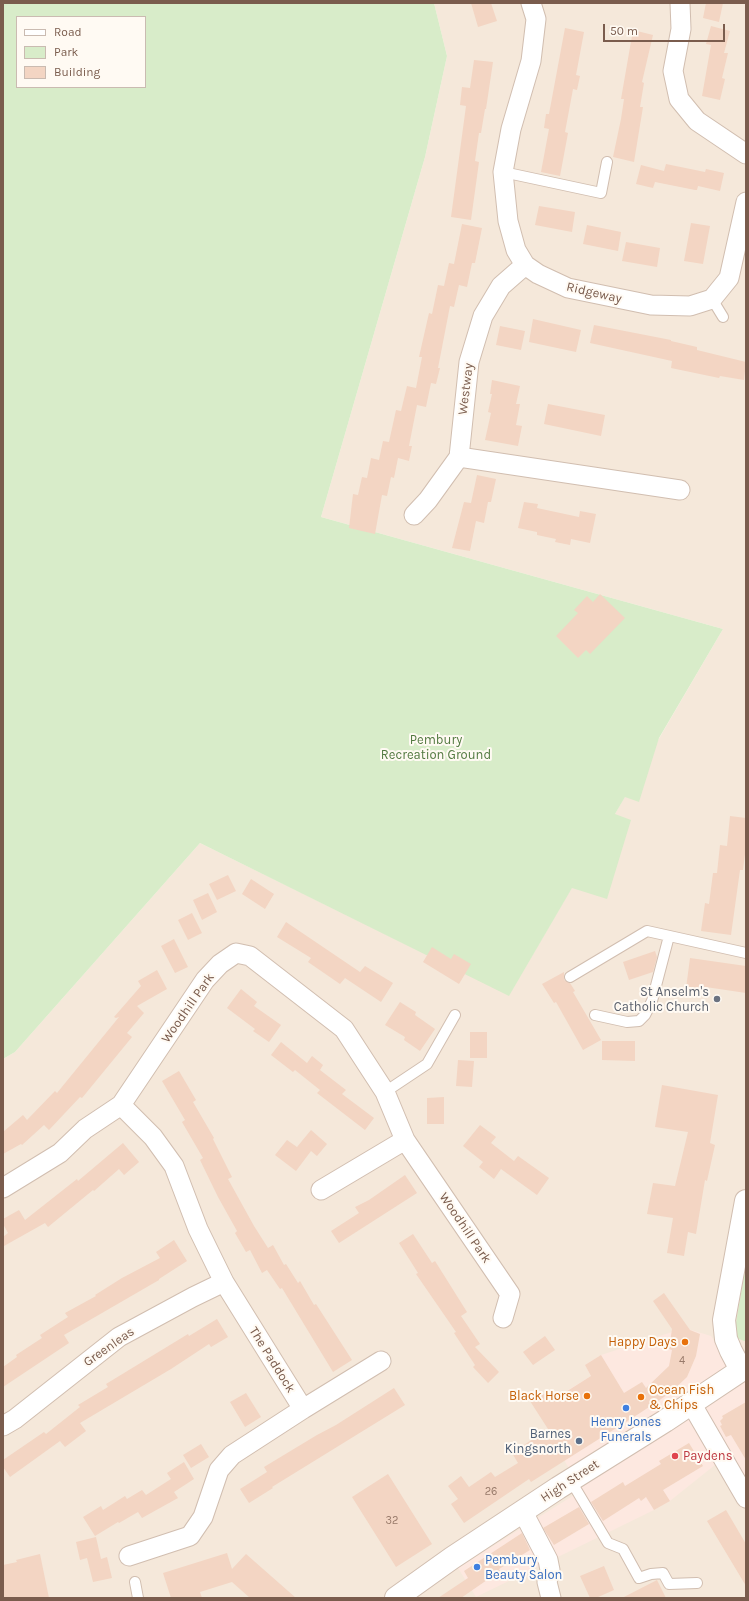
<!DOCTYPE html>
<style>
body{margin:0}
#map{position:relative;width:749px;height:1601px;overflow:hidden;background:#fdf6ec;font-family:Karla,sans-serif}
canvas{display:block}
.frame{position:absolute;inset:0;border:4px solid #7a5c4d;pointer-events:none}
.legend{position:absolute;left:16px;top:16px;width:130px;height:72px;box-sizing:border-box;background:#fffaf3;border:1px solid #cabbb1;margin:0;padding:5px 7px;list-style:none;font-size:12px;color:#7a5c4d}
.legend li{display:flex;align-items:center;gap:8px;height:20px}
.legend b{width:20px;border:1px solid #cabbb1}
.scale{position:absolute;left:603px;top:24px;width:122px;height:18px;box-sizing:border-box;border:2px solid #7a5c4d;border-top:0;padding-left:5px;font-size:12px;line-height:14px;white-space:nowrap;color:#7a5c4d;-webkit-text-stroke:3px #fffaf3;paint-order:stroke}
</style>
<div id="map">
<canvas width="749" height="1601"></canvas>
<div class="frame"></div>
<ul class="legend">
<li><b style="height:5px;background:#fff"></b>Road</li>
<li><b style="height:11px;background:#d8ecc9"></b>Park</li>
<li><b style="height:11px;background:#f3d5c3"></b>Building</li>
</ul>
<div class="scale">50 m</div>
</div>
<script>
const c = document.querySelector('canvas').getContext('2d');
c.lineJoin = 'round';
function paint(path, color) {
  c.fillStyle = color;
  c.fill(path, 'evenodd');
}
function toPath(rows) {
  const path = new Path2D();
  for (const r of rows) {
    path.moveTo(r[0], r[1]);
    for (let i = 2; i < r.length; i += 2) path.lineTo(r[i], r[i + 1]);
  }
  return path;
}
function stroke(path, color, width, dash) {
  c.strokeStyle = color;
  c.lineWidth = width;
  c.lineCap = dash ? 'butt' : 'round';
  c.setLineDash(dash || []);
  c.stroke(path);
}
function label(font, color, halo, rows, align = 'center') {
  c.font = font + ' Karla,sans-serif';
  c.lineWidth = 4;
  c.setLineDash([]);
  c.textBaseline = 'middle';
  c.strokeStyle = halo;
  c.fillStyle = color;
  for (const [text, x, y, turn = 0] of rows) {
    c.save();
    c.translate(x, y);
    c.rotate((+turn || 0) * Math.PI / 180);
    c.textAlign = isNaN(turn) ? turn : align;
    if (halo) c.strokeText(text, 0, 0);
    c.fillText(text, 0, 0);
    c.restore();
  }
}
paint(toPath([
 [434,3,746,3,746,1598,3,1598,3,1059,15,1052,200,843,509,995,723,629,321,517,425,157,447,56]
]), '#f5e8da');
paint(toPath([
 [681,1327,711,1336,739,1380,746,1380,746,1480,730,1453,670,1501,654,1510,476,1597,458,1568,582,1490,555,1445,589,1423,568,1390,591,1376,585,1365,601,1355,672,1332]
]), '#fde8e0');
paint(toPath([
 [3,3,434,3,447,56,425,157,321,517,723,629,659,738,639,802,625,797,615,814,631,820,607,899,572,888,509,996,200,843,15,1052,3,1059],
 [17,17,145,17,145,87,17,87],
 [746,1265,746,1341,744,1341,737,1338,734,1334]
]), '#d8ecc9');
paint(toPath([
 [471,3,491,3,497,21,478,27],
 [706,3,723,3,719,22,703,18],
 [711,26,730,31,724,53,728,53,722,78,725,79,720,100,702,96,711,45,706,44],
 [565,28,584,32,576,75,580,76,577,90,573,89,565,132,568,133,560,176,541,172,549,129,544,128,546,114,549,114],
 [633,30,653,35,642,82,644,83,640,107,643,107,634,162,613,157,621,119,624,99,621,99],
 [474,60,493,62,486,109,485,109,481,133,479,133,475,161,479,162,471,220,451,217,466,106,460,105,462,87,470,88],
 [666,164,705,172,706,169,724,173,720,191,698,186,697,190,695,190,655,182,653,188,636,184,641,165,664,171],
 [539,206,575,212,572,232,535,225],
 [691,223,710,226,703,264,684,261],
 [462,224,482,228,475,263,472,263,467,287,459,285,454,307,450,306,438,368,440,368,436,384,431,383,426,407,417,405,409,446,412,446,409,461,398,458,394,478,391,477,387,496,382,495,375,534,349,528,353,494,358,495,362,477,367,478,371,458,379,460,383,441,389,442,396,410,401,411,407,386,416,388,422,357,419,357,429,313,432,314,438,285,444,286,449,263,454,264],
 [587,225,621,232,618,251,583,244],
 [626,242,660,248,657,267,622,261],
 [533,319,581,330,576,352,529,342],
 [594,325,671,340,671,341,697,347,697,350,746,362,744,380,720,376,719,378,671,368,672,361,590,343],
 [500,326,525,331,521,350,496,345],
 [492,380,520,386,516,404,520,404,516,425,522,426,518,446,485,440,491,413,488,412,492,394,490,394],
 [548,404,605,415,601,436,544,424],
 [477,475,496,479,491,502,488,502,484,523,476,521,470,551,452,548,464,502,471,503],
 [524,502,538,504,537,508,579,517,580,511,596,514,590,543,571,539,570,545,555,542,556,539,537,535,537,532,518,528],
 [600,594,625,618,590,654,586,650,578,658,556,636,578,613,574,610,587,596,593,602],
 [730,816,746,818,746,846,743,870,740,870,731,935,701,931,705,903,709,904,713,873,717,873,720,845,727,846],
 [228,875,236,891,217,900,209,884],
 [251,879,274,894,265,909,242,894],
 [208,893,217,912,202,920,193,900],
 [192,913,202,933,188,940,178,920],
 [286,922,360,972,365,966,393,983,381,1002,345,978,340,984,308,962,311,958,277,937],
 [174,939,188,967,175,973,161,946],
 [432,947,451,959,454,954,471,964,459,984,423,962],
 [655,951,657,957,653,972,629,980,623,962],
 [690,958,746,966,746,993,699,986,698,998,685,996],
 [157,970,167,989,137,1006,144,1013,127,1033,132,1037,82,1098,80,1097,49,1130,44,1125,22,1145,21,1144,3,1154,3,1132,23,1115,27,1120,55,1091,57,1093,119,1017,116,1018,114,1017,141,986,138,981],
 [564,972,564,980,570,983,575,991,573,992,601,1040,583,1050,556,1002,554,1003,542,984],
 [241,989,257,1002,254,1006,281,1025,269,1042,253,1031,255,1029,227,1008],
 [400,1002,416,1012,415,1015,435,1029,420,1051,404,1040,405,1037,385,1025],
 [470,1032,487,1032,487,1058,470,1058],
 [602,1041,635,1041,635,1061,602,1060],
 [281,1042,307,1063,312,1056,323,1065,320,1070,346,1090,342,1094,374,1118,365,1130,317,1093,320,1090,295,1070,293,1072,271,1055],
 [458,1060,474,1061,472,1087,456,1086],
 [179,1071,196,1100,193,1102,214,1138,213,1139,232,1177,228,1179,254,1226,268,1248,273,1245,284,1265,286,1264,298,1283,300,1281,314,1305,316,1304,352,1360,333,1372,282,1288,280,1289,267,1270,262,1273,250,1250,246,1252,235,1233,237,1231,218,1197,200,1160,203,1158,182,1122,185,1120,162,1081],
 [662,1085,718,1095,710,1143,715,1145,707,1181,705,1180,696,1234,688,1232,684,1256,667,1253,673,1218,647,1214,653,1183,675,1186,688,1132,655,1127],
 [444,1097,444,1124,427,1124,427,1098],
 [480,1125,496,1137,491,1143,514,1161,518,1156,549,1178,537,1195,501,1169,494,1179,479,1167,483,1162,463,1146],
 [311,1130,327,1144,317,1156,311,1151,296,1171,275,1155,287,1140,297,1147],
 [123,1143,139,1162,124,1175,119,1169,94,1191,93,1190,48,1227,45,1223,4,1246,3,1237,8,1233,3,1224,3,1219,19,1210,25,1220,77,1179,78,1181],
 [405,1175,417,1193,339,1243,331,1231,359,1213,355,1207,369,1200],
 [413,1234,432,1263,435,1261,467,1312,461,1316,480,1344,475,1347,499,1372,488,1383,473,1367,475,1365,454,1333,456,1332,416,1274,418,1273,399,1243],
 [174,1240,187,1261,159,1279,159,1280,64,1335,69,1343,3,1387,3,1367,17,1357,16,1355,42,1338,40,1335,68,1317,65,1313,96,1296,95,1295,122,1278,160,1258,156,1252],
 [664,1293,690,1330,700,1334,696,1356,687,1377,670,1393,640,1413,531,1482,529,1479,464,1523,451,1504,458,1499,448,1486,461,1476,469,1487,491,1472,495,1477,518,1463,512,1453,548,1429,530,1401,548,1392,553,1400,591,1376,585,1365,601,1355,624,1393,642,1382,646,1388,669,1366,672,1350,669,1349,672,1329,653,1301],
 [217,1319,228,1337,211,1347,209,1344,171,1369,80,1423,86,1431,65,1447,60,1441,10,1477,3,1467,3,1460,44,1432,46,1434,80,1407,78,1405,108,1387,106,1384,188,1334,189,1336],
 [545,1336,555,1350,533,1365,523,1352],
 [394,1388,405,1405,272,1487,273,1488,249,1503,240,1489,267,1472,264,1467,317,1435,336,1425],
 [246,1393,261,1417,245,1427,230,1402],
 [746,1402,746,1460,731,1435,726,1437,720,1426,722,1425,720,1421,723,1418,722,1416],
 [689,1443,703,1466,663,1490,670,1501,654,1510,646,1497,641,1501,639,1498,603,1521,591,1502,623,1482,625,1486,661,1464,659,1461],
 [201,1444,209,1457,191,1468,183,1455],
 [184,1462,194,1479,174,1492,178,1498,142,1518,138,1512,119,1523,118,1522,95,1536,83,1517,101,1506,103,1510,125,1496,127,1499,142,1490,146,1495,171,1479,167,1473],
 [388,1474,432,1544,396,1567,352,1497],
 [579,1507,589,1524,554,1545,543,1528],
 [726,1510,746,1544,746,1586,707,1521],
 [522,1533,530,1550,499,1569,500,1571,461,1598,438,1598,468,1578,464,1571],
 [96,1537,101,1559,107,1557,112,1578,93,1582,87,1558,80,1560,76,1542],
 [227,1553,232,1569,246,1554,296,1598,250,1598,232,1582,200,1592,202,1598,171,1598,163,1573],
 [40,1554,49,1598,3,1598,3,1565,17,1562,16,1560],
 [604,1566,614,1590,596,1598,590,1598,580,1576],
 [657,1580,666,1598,622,1598]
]), '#f3d5c3');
const service = toPath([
 [503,172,601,193,607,162],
 [712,299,723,317],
 [570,977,647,931,746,953],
 [595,1015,627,1022,639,1021,645,1015,652,1001,669,936],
 [385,1092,427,1064,455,1015],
 [571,1481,608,1543,623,1549,639,1578,651,1574,663,1573,669,1584,697,1583],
 [135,1582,138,1598]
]);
const minor = toPath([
 [531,3,536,19,531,61,511,129,503,172,508,221,516,250,525,265,538,274,568,288,651,305,690,306,712,299,729,278,746,202],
 [680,3,681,29,673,71,679,99,697,121,746,154],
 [459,457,680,490],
 [414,515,428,500,459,457,469,362,483,316,501,286,525,265],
 [121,1105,153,1137,174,1166,198,1229,224,1282,303,1409,232,1455,219,1470,203,1517,190,1536,129,1556],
 [3,1188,60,1153,85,1129,121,1105,205,980,220,964,236,953,250,956,344,1029,385,1092,405,1140,510,1294,503,1318],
 [321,1190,405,1140],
 [691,1403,746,1498],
 [303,1409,381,1361],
 [3,1426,15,1419,119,1337,193,1297,224,1282],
 [523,1512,548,1560,550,1570,547,1582,551,1598]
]);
const tertiary = toPath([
 [741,1370,731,1351,726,1339,724,1320,746,1201],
 [396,1598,452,1558,558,1488,665,1421,746,1367]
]);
stroke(service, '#d1beb0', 12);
stroke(minor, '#d1beb0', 21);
stroke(tertiary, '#d1beb0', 24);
stroke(service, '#fff', 10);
stroke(minor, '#fff', 19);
stroke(tertiary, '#fff', 22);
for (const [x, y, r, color] of [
 [717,999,4,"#6b7280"],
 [685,1342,4,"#e8710a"],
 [587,1396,4,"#e8710a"],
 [641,1397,4,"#e8710a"],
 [626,1408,4,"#3f7fe0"],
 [579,1441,4,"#5c6f8a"],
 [675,1456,4,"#e0444e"],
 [477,1567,4,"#3f7fe0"]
]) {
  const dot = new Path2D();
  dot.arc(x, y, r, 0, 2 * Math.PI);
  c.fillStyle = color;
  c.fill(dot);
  stroke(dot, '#fffaf3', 1.5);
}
label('11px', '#987a6a', null, [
 ["4",682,1361],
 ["26",491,1492],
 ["32",392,1521]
]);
label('13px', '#7a5c4d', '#fffaf3', [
 ["Ridgeway",594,293,13],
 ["Westway",466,389,-83],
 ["Woodhill Park",188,1008,-55],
 ["Woodhill Park",465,1228,56],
 ["Greenleas",109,1347,-35],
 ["The Paddock",272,1360,58],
 ["High Street",570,1481,-33]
]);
label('13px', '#537a41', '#fffaf3', [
 ["Pembury",436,740],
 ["Recreation Ground",436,755]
]);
label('13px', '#5b616d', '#fffaf3', [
 ["St Anselm's",709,992],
 ["Catholic Church",709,1007]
], 'right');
label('13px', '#c56008', '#fffaf3', [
 ["Happy Days",677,1342],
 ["Ocean Fish",649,1390,"left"],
 ["& Chips",649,1405,"left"],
 ["Black Horse",579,1396]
], 'right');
label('13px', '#366cbe', '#fffaf3', [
 ["Henry Jones",626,1422],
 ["Funerals",626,1437],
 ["Pembury",485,1560,"left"],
 ["Beauty Salon",485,1575,"left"]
]);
label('13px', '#4e5e75', '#fffaf3', [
 ["Barnes",571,1434],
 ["Kingsnorth",571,1449]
], 'right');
label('13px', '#be3a42', '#fffaf3', [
 ["Paydens",683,1456]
], 'left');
</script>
